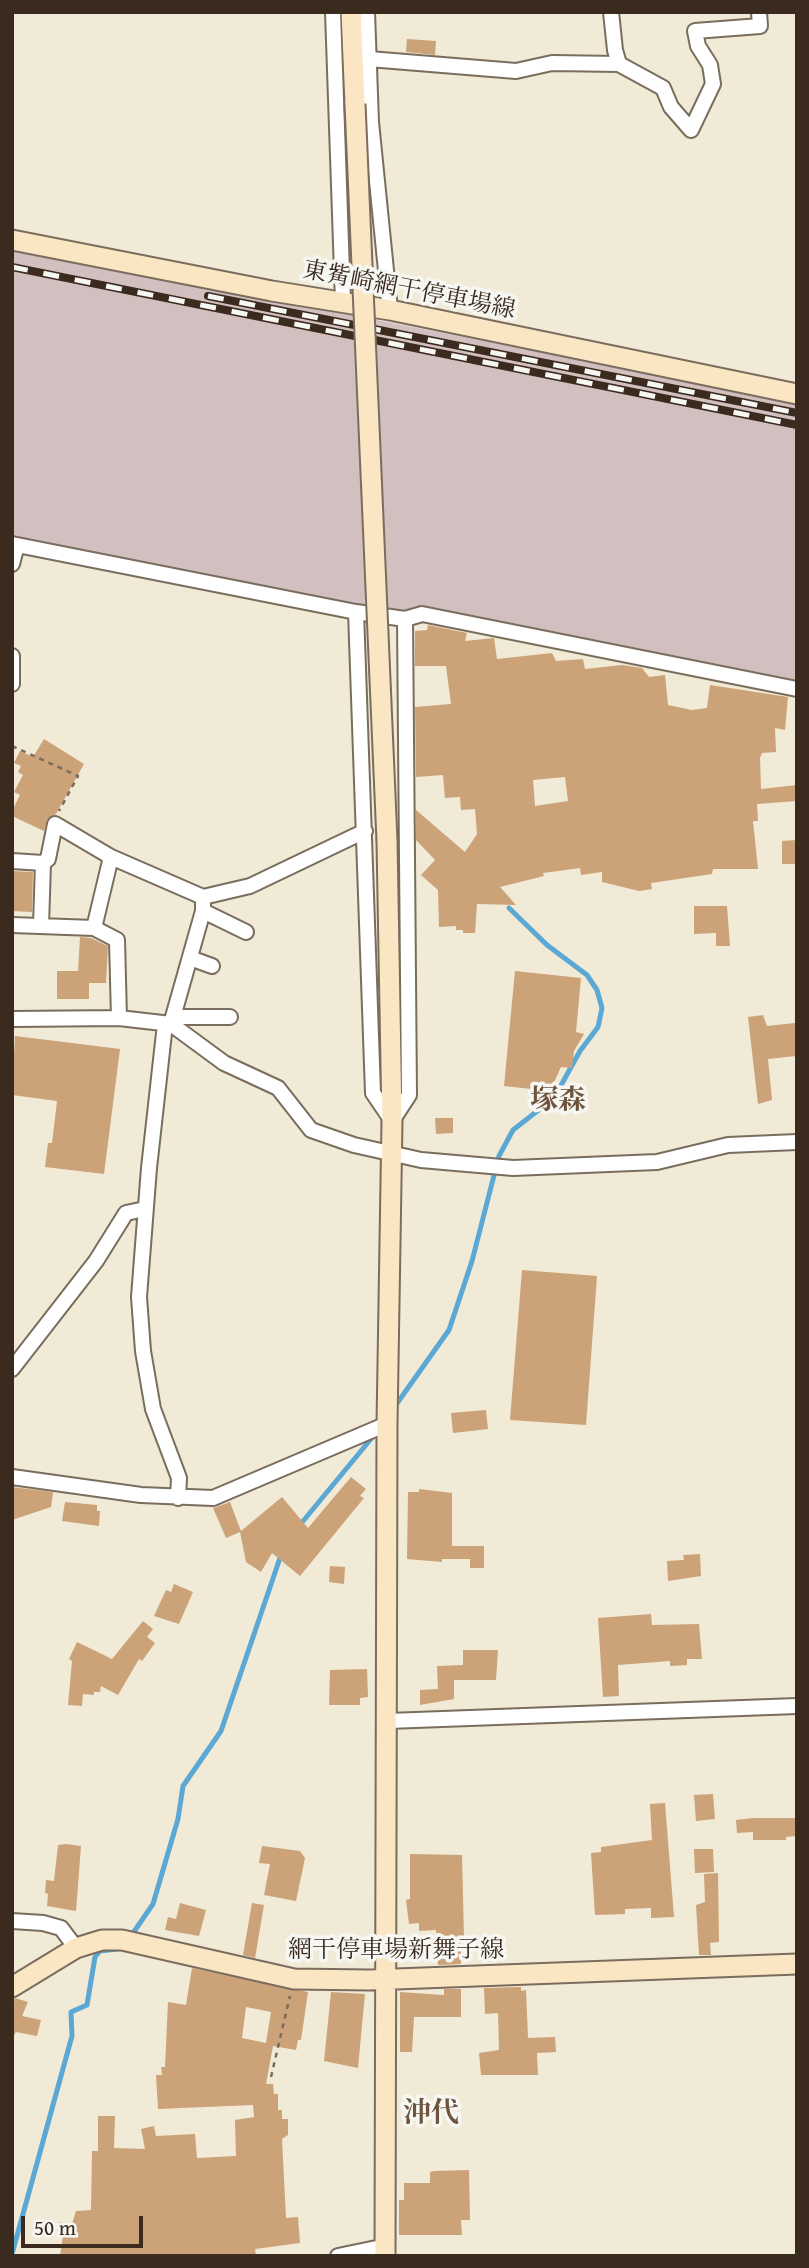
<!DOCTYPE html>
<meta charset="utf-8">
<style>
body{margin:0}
#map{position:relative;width:809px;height:2268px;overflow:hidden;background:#f0ead6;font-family:"Gentium Book Plus",serif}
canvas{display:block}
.frame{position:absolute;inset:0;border:14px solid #3b2a1e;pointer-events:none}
.scale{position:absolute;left:21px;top:2216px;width:122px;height:32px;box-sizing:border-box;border:4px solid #3b2a1e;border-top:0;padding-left:9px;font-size:21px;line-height:24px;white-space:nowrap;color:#3b2a1e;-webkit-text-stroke:5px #f6f6f2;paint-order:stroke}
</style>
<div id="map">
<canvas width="809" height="2268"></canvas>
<div class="frame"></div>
<div class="scale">50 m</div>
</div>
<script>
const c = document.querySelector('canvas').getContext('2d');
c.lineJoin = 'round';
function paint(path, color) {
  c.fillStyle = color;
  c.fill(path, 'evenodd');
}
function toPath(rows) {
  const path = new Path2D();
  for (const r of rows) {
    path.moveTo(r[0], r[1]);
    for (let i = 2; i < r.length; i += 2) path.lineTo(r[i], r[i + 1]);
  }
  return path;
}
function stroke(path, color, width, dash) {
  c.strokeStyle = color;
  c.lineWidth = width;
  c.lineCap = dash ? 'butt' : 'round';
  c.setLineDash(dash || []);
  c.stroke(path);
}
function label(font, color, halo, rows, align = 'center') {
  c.font = font + ' "Gentium Book Plus","Noto Serif JP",serif';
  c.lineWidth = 7;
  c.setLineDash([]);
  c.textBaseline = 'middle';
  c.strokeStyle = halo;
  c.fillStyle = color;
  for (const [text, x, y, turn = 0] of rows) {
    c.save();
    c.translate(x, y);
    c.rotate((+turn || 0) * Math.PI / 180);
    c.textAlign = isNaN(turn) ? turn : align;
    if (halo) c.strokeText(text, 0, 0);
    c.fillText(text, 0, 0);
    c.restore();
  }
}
paint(toPath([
 [12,248,797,403,797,683,335,603,12,536]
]), '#d2bfbf');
stroke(toPath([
 [393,1409,449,1330,472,1261,499,1156,513,1130,554,1098,580,1051,598,1027,602,1008,597,990,587,975,547,945,509,908],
 [299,1526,375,1434],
 [131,1936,153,1904,178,1819,183,1786,221,1731,281,1555],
 [12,2254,72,2036,71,2012,87,2005,95,1957,100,1951,117,1949]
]), '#5ba8d4', 5);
paint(toPath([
 [407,39,436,41,435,55,406,52],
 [428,625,467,633,465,641,494,638,497,659,552,653,556,661,583,659,585,669,622,665,642,668,649,677,665,675,668,705,692,710,707,708,710,685,788,697,785,730,775,728,776,752,762,753,760,758,761,789,797,785,797,801,757,804,758,821,753,821,758,869,713,869,712,874,651,883,652,889,639,891,602,882,602,872,581,875,580,868,543,873,544,876,500,887,516,905,477,904,475,933,463,933,463,930,456,930,456,926,439,927,438,890,421,875,435,860,416,840,416,810,465,852,477,834,475,809,461,810,460,797,445,798,443,775,416,777,415,707,451,704,446,666,415,666,415,631,427,630],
 [565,777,568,801,535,806,533,780],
 [44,739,84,764,56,814,47,819,44,831,12,816,12,811,20,795,14,792,23,775,18,772,21,766,14,763,20,751,33,757],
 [797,840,797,864,782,864,782,841],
 [12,871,33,872,32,912,12,911],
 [694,906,727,906,730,946,716,946,716,933,694,934],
 [80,937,91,938,108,946,106,983,89,983,89,999,57,999,57,971,78,971],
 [515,971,581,978,576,1032,584,1034,574,1051,572,1068,561,1067,550,1091,504,1086],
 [763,1015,767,1026,795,1023,797,1050,796,1056,768,1059,772,1100,758,1104,748,1017],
 [15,1036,120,1049,104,1174,45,1167,48,1143,52,1143,57,1101,12,1095],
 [435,1118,453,1118,453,1133,436,1134],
 [522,1270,597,1276,586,1425,510,1420],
 [486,1410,488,1429,453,1433,451,1413],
 [351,1477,366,1489,360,1496,364,1498,300,1576,272,1553,261,1572,246,1562,240,1532,226,1538,213,1508,230,1502,241,1531,282,1497,308,1528],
 [12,1487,53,1492,51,1507,12,1520],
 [419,1489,452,1493,452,1546,484,1546,484,1568,470,1568,470,1559,442,1559,442,1562,407,1559,408,1492,419,1492],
 [65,1502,97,1505,97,1511,100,1511,99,1526,62,1521],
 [700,1554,701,1576,668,1581,667,1561,684,1560,683,1555],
 [330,1566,345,1567,344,1584,329,1582],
 [174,1584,193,1592,179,1624,154,1616,166,1590,171,1592],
 [651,1614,652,1625,699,1624,702,1659,687,1659,687,1665,670,1666,670,1661,618,1665,619,1696,603,1697,598,1618],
 [143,1621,153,1629,147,1637,155,1643,142,1661,139,1659,118,1695,101,1686,100,1692,94,1692,94,1695,83,1694,82,1706,68,1705,72,1661,69,1659,77,1642,112,1659],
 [463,1650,498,1650,496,1680,454,1680,454,1699,420,1705,420,1690,438,1689,437,1666,463,1665],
 [367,1669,368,1697,360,1698,360,1705,329,1705,330,1670],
 [713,1794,715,1819,696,1821,694,1795],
 [665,1803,674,1917,651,1918,651,1908,625,1909,625,1914,595,1915,591,1853,601,1852,601,1847,652,1840,650,1804],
 [753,1818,797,1818,797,1836,786,1837,786,1840,753,1840,753,1832,737,1833,736,1820],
 [66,1844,81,1846,76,1911,47,1906,48,1894,45,1893,46,1880,54,1881,58,1845],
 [262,1846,300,1851,305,1858,296,1901,264,1895,270,1864,259,1863],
 [694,1849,713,1849,714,1872,695,1873],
 [410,1854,462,1855,464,1939,461,1939,461,1964,438,1965,436,1930,419,1931,419,1923,409,1924,406,1900,410,1899],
 [718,1873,719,1942,710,1943,711,1955,699,1955,696,1905,705,1902,704,1874],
 [180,1903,206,1910,199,1936,165,1930,168,1917,176,1919],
 [252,1903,264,1905,255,1958,243,1955],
 [192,1968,308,1992,301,2040,298,2040,296,2050,273,2046,266,2084,273,2084,274,2094,278,2094,278,2110,282,2110,282,2119,288,2119,288,2135,282,2139,286,2218,298,2217,300,2243,255,2249,256,2256,60,2256,63,2235,58,2234,60,2222,72,2224,76,2211,91,2210,92,2151,98,2151,98,2116,115,2116,114,2148,145,2149,141,2129,154,2126,156,2136,195,2134,197,2158,236,2156,235,2120,254,2117,253,2105,158,2109,156,2075,162,2075,161,2067,165,2067,168,2002,186,2005],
 [246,2007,271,2012,266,2043,242,2038],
 [521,1987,521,1991,526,1990,528,2038,555,2037,556,2052,537,2053,538,2075,481,2075,479,2053,499,2050,498,2013,485,2014,484,1988],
 [444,1989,461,1989,461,2017,414,2017,412,2052,400,2052,400,1992,444,1995],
 [331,1992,365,1994,358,2068,324,2061],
 [15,1998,28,2002,22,2016,41,2020,37,2036,16,2032,12,2039,12,2006],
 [469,2170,470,2220,461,2220,462,2235,399,2235,399,2200,404,2200,404,2183,430,2183,430,2172,434,2171]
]), '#cca278');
const street = toPath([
 [333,12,343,301],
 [367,12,371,122,390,310],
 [611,12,615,50,619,64],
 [369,59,516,71,552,63,619,64,663,88,671,107,691,130,713,84,710,65,698,46,695,31,760,26,759,12],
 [12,544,356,612,405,619,422,614,797,689],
 [12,564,17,545],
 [356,612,373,1093,392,1121,409,1095,405,619],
 [12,656,12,684],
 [12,861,43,863,41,926],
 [43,863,48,859,55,824,111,857,203,897,250,886,365,831],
 [203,911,246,932],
 [12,925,94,928,117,940,119,1018],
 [94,928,111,857],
 [190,958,212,966],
 [173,1017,230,1017],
 [12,1019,119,1018,171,1024,224,1063,278,1088,311,1130,354,1145,421,1160,513,1168,657,1162,728,1145,797,1142],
 [165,1024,149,1168,139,1297,143,1351,153,1409,179,1478,178,1498],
 [171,1024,203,911,203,897],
 [12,1369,96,1261,126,1213,145,1209],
 [12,1477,141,1495,213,1498,387,1424],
 [388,1721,797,1706],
 [12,1921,43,1923,61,1928,76,1948],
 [338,2256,386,2246]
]);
const secondary = toPath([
 [351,12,355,104],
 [12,240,272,291,390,310,797,394],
 [12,1987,76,1948,102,1940,122,1940,294,1979,369,1980,797,1964],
 [385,2256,387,1424,392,1121,387,841]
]);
stroke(street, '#7a6d5e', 18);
stroke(secondary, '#7a6d5e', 23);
stroke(toPath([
 [12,746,78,776,59,811],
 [271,2077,290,1996]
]), '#7a6d5e', 2.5, [5, 5]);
stroke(street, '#fff', 14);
stroke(secondary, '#fbe6c4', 19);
const rail = toPath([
 [12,267,797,425],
 [208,296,797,413]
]);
stroke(rail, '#3b2a1e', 8);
stroke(rail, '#f6f6f2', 5, [16]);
const secondaryBridge = toPath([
 [355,104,387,841]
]);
stroke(secondaryBridge, '#7a6d5e', 23, []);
stroke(secondaryBridge, '#fbe6c4', 19);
label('24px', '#3b2a1e', '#f6f6f2', [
 ["東觜崎網干停車場線",409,291,11],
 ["網干停車場新舞子線",396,1951]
]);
label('bold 28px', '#6e543e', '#f6f6f2', [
 ["塚森",558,1102],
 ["沖代",431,2115]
]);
</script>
